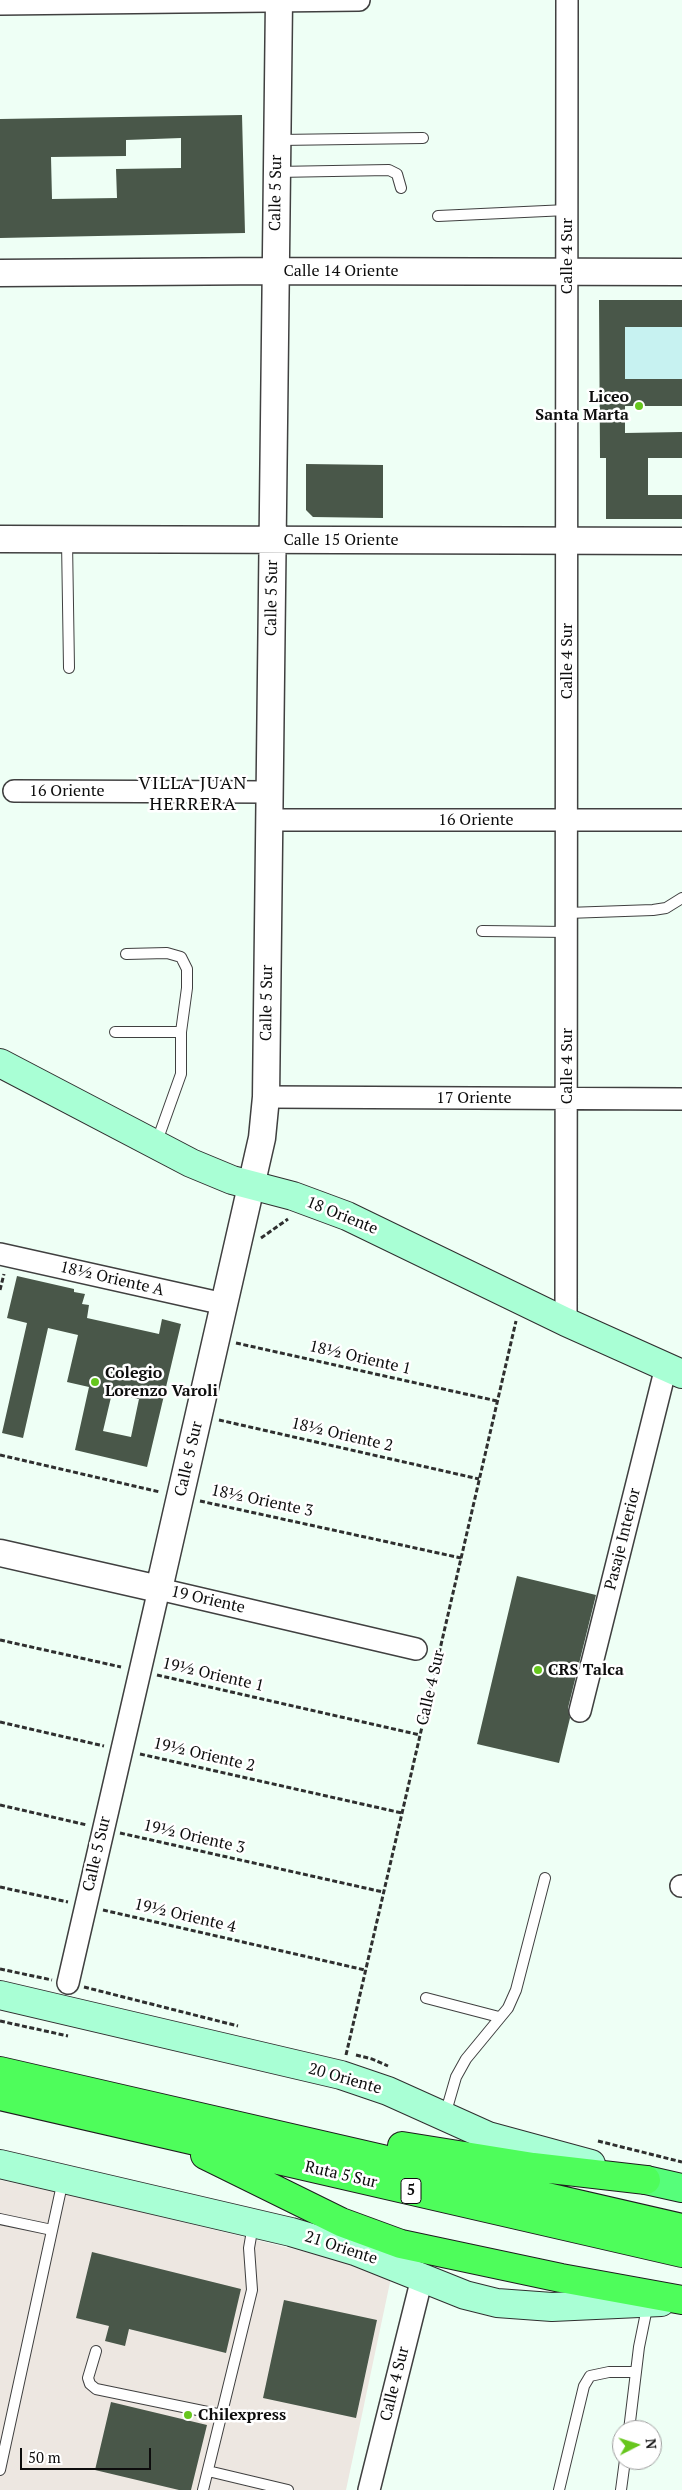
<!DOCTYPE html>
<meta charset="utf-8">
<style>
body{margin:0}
#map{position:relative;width:682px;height:2490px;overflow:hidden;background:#eefff5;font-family:"PT Serif",serif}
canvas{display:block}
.north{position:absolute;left:612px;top:2420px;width:50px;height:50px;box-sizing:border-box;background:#fff;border:1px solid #9e9e9e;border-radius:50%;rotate:85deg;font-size:14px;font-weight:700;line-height:20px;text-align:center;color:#0d0d0d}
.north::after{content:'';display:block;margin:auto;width:18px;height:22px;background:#66c61d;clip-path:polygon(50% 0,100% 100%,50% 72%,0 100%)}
.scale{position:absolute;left:20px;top:2448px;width:131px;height:22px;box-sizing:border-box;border:2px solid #0d0d0d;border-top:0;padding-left:6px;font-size:15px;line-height:18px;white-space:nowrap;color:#0d0d0d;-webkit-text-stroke:4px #fff;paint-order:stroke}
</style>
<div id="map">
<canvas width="682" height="2490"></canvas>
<div class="north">N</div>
<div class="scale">50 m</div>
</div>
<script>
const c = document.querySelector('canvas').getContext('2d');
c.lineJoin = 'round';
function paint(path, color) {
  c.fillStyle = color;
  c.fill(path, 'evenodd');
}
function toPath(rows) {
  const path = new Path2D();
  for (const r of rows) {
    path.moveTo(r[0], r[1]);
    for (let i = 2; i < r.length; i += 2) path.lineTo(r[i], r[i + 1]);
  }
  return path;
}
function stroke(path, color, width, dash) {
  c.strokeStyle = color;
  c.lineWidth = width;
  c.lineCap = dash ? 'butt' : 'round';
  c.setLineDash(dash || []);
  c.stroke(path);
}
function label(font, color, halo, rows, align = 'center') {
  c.font = font + ' "PT Serif",serif';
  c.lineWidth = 5;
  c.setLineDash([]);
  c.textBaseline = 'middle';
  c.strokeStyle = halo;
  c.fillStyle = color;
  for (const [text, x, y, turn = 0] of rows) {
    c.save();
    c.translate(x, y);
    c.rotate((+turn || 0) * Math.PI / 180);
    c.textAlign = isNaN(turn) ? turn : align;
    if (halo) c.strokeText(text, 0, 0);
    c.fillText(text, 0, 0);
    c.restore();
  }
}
paint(toPath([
 [0,2180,96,2201,392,2273,346,2490,0,2490]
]), '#ede7e1');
paint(toPath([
 [625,327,682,327,682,379,625,379]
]), '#c7f2f1');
paint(toPath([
 [242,115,245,233,0,238,0,119],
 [181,138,181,168,116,169,117,198,52,199,51,157,126,156,126,140],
 [599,300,682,300,682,327,625,327,625,379,682,379,682,406,625,406,625,433,682,432,682,458,648,458,648,495,682,495,682,519,606,519,606,458,600,458],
 [306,464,383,465,383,518,313,517,306,510],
 [17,1276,74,1289,74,1292,85,1294,82,1304,89,1305,87,1318,159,1334,162,1319,181,1324,147,1467,75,1450,89,1387,67,1382,78,1335,48,1328,23,1438,2,1433,27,1323,7,1318],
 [112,1393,139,1399,131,1437,103,1431],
 [517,1576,596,1595,568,1708,570,1718,559,1763,477,1744],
 [92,2252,241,2289,226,2353,129,2329,125,2346,105,2341,109,2326,76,2318],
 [284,2300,377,2320,356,2418,263,2398],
 [111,2402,207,2425,191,2490,179,2490,95,2470]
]), '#495749');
const service = toPath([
 [279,140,423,138],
 [276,172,389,170,397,174,401,188],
 [438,216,567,210],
 [67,541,69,668],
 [567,913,653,910,666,908,682,898],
 [482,931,567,932],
 [126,954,167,953,181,957,187,969,187,988,181,1032,181,1074,156,1144],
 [115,1032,181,1032],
 [426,1998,499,2017],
 [445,2115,456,2077,466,2059,508,2008,516,1990,545,1878],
 [0,2219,52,2230],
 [96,2351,88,2378,90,2384,96,2389,222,2415],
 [629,2430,639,2347,648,2303],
 [0,2470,63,2180],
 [208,2471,288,2490],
 [203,2490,252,2290,249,2248,253,2225],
 [559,2490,584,2386,590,2376,609,2372,636,2372],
 [621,2490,625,2460]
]);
const minor = toPath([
 [0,4,359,0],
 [14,791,270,792],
 [270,820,682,820],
 [266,1097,682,1099],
 [0,1254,224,1304],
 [566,1322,567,0],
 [580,1711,666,1367],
 [681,1886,682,1886],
 [68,1983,159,1589,416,1649],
 [369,2490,422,2278]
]);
const tertiary = toPath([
 [0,273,275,271,682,272],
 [0,539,682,541],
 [0,1553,159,1589,262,1138,266,1097,279,0]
]);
const secondary = toPath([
 [0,1063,191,1163,232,1180,293,1196,347,1216,566,1322,682,1374],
 [0,1995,341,2075,388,2091,488,2136,591,2164],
 [0,2164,291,2232,355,2251,465,2295,497,2303,552,2307,661,2302]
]);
const trunk = toPath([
 [646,2180,682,2188]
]);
const motorway = toPath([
 [0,2071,682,2228],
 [0,2096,682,2253],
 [402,2146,533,2167,646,2180],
 [205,2155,341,2222,401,2244,561,2278,682,2300]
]);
stroke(service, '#404040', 12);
stroke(minor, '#404040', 24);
stroke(tertiary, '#404040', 29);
stroke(secondary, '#2f2f2f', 30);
stroke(trunk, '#1e1e1e', 30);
stroke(motorway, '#1e1e1e', 30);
stroke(toPath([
 [261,1238,288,1219],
 [0,1290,4,1274],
 [236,1343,497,1401],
 [219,1420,479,1479],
 [0,1455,160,1492],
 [200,1501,461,1558],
 [0,1640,121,1667],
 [157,1675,420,1735],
 [0,1722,104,1746],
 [140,1754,402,1813],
 [0,1805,87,1825],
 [120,1833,383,1892],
 [0,1887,68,1902],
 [103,1910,365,1970],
 [0,1969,52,1980],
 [84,1987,238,2026],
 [0,2021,68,2036],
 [346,2055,516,1321],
 [356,2055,372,2059,388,2066],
 [598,2141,682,2162]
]), '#2f2f2f', 3, [5, 2.5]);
stroke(service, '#fff', 10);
stroke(minor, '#fff', 21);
stroke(tertiary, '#fff', 26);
stroke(secondary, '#a9ffd5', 28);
stroke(trunk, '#56fe7a', 28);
stroke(motorway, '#4efd5b', 28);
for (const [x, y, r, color] of [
 [639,406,5,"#66c61d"],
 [95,1382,5,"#66c61d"],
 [538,1670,5,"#66c61d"],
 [188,2415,5,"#66c61d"]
]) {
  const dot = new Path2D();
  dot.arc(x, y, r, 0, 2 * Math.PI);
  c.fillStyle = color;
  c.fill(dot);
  stroke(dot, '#fff', 2);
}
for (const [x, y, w] of [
 [411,2191,20]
]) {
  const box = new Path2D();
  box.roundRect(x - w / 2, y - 12.5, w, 25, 4);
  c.fillStyle = '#fff';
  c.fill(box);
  stroke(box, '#0d0d0d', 1);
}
label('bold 15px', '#0d0d0d', null, [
 ["5",411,2191]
]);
label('16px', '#0d0d0d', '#fff', [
 ["Calle 5 Sur",276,193,-89],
 ["Calle 4 Sur",567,256,-90],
 ["Calle 14 Oriente",341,271],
 ["Calle 15 Oriente",341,540],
 ["Calle 5 Sur",272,598,-89],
 ["Calle 4 Sur",567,661,-90],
 ["16 Oriente",67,791],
 ["16 Oriente",476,820],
 ["Calle 5 Sur",267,1003,-89],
 ["Calle 4 Sur",567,1066,-90],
 ["17 Oriente",474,1098],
 ["18 Oriente",342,1216,22],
 ["18½ Oriente A",112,1279,13],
 ["18½ Oriente 1",360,1358,13],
 ["18½ Oriente 2",342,1435,13],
 ["Calle 5 Sur",189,1459,-77],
 ["18½ Oriente 3",262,1501,12],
 ["Pasaje Interior",623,1539,-76],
 ["19 Oriente",208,1600,13],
 ["19½ Oriente 1",213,1675,13],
 ["Calle 4 Sur",431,1688,-77],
 ["19½ Oriente 2",204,1755,13],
 ["19½ Oriente 3",194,1837,13],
 ["Calle 5 Sur",97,1854,-77],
 ["19½ Oriente 4",185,1916,13],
 ["20 Oriente",345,2079,16],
 ["Ruta 5 Sur",341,2175,13],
 ["21 Oriente",341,2248,18],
 ["Calle 4 Sur",395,2384,-76]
]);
label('bold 16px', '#0d0d0d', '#fff', [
 ["Liceo",629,397,"right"],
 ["Santa Marta",629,415,"right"],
 ["Colegio",105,1373],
 ["Lorenzo Varoli",105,1391],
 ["CRS Talca",548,1670],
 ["Chilexpress",198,2415]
], 'left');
c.letterSpacing = '1px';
label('18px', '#0d0d0d', '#fff', [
 ["VILLA JUAN",193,784],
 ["HERRERA",193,805]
]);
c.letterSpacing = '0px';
</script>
